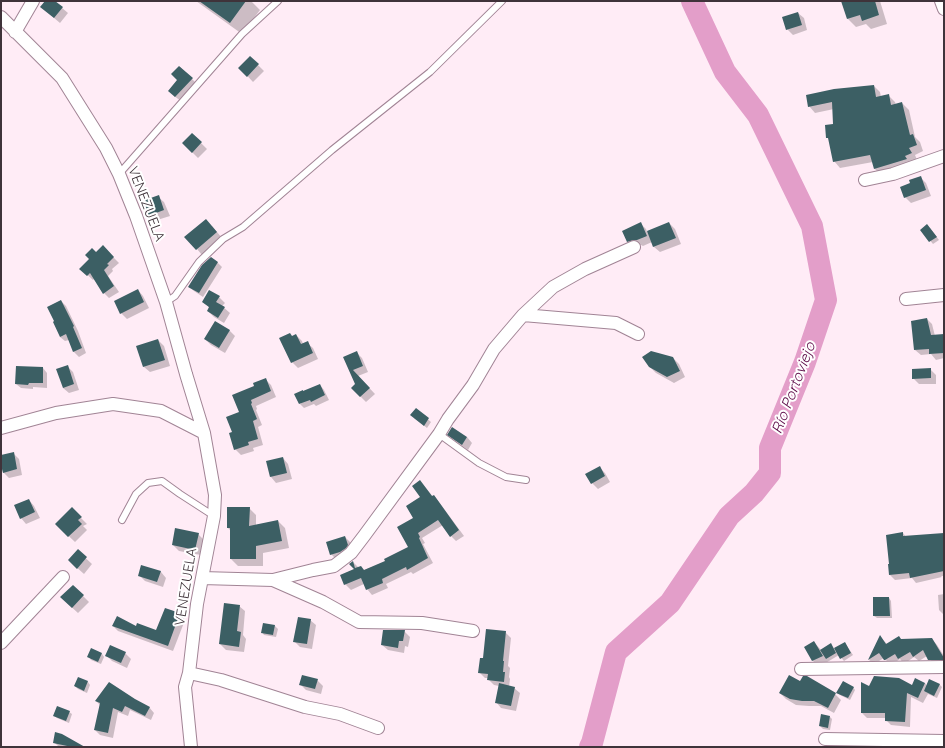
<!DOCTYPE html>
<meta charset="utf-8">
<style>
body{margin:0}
#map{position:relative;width:945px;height:748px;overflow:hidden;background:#ffecf6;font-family:Quicksand,sans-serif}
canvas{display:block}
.frame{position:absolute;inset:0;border:2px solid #3f333a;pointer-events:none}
</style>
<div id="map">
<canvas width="945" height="748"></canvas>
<div class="frame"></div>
</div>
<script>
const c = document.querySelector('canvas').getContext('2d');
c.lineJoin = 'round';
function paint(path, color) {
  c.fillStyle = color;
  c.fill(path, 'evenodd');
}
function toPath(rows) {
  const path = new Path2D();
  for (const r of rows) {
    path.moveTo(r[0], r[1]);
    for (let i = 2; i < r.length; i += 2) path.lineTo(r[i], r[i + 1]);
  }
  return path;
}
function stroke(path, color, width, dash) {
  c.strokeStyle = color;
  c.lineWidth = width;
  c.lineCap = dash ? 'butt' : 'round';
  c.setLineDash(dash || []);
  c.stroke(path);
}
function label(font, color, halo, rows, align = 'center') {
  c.font = font + ' Quicksand,sans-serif';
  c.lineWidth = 4;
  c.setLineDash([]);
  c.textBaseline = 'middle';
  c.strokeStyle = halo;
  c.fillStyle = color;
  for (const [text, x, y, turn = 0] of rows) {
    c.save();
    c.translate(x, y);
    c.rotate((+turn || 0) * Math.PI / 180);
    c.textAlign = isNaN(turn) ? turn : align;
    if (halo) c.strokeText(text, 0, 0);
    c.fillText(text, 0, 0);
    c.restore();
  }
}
paint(toPath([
 [46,1,54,1,68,13,60,23,41,7],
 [196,1,251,1,260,10,242,34],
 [842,1,880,1,887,24,871,29,866,24,856,27,848,19],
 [798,13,804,18,807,30,793,35,787,29],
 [250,57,264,71,253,82,240,68],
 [180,67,197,84,181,101,174,96,179,80],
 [874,86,880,92,881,97,888,95,895,102,896,105,902,103,909,110,915,137,920,142,923,151,915,155,917,160,881,175,875,169,873,162,840,168,834,161,829,139,827,137,834,125,834,109,815,113,809,106],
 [192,134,207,149,198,158,183,143],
 [920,177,926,183,931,196,911,203,905,197],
 [158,197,164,202,170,216,154,221,149,216],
 [640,223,646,229,647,232,669,223,675,229,681,244,660,252,654,247,652,242,643,246,641,245,634,247,628,241],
 [212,226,222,238,202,255,197,249],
 [930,228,939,240,933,244,921,230],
 [103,247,119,263,112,269,113,271,108,276,119,292,109,298,104,293,95,278,93,280,81,269],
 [217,262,222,267,203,297,194,291,189,287],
 [138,290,143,296,149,308,127,319,121,313],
 [219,297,225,303,222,306,230,313,224,323,214,317,208,311,210,308,203,302],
 [61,301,66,306,78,331,86,353,79,357,74,352,69,340,65,341,60,337],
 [927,319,932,324,935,336,944,335,944,358,936,360,931,354,921,355,915,350],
 [229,330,235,336,225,353,211,345,205,339],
 [296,335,302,341,303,344,307,343,313,348,318,359,298,368,292,362,293,337],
 [158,340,164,346,170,366,150,372,144,367],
 [356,352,362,358,368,372,358,376,375,394,366,402,352,388,356,384,345,358],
 [673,358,679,364,685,377,674,383,656,373,650,367],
 [67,366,73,372,79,390,69,393,63,388],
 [43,368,47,373,47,388,33,387,33,389,21,388,16,384],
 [930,369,936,375,936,384,919,384,913,378],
 [265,379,271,385,276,397,256,406,257,409,256,410,262,425,258,427,263,445,253,448,254,451,241,455,235,449,233,432,241,412,255,387],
 [320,385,324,390,329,400,316,406,314,404,304,408,300,404],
 [416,409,431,422,427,428,414,418],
 [449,434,467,437,472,443,468,450,454,440],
 [13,453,19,459,22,475,9,478,3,472,1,461,1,456],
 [283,458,288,464,292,479,276,483,271,477,267,462],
 [599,467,605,473,610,482,598,489,592,483],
 [420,481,433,497,434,496,439,502,464,536,456,541,451,536,443,525,422,538,425,543,423,544,433,563,413,574,411,572,386,584,388,588,372,595,367,589,364,584,351,590,345,584,355,569,353,562,359,568,364,570,386,562,410,547,414,518,422,497],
 [29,500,34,506,40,518,26,524,21,518],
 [249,508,256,515,256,525,278,521,285,528,289,548,263,553,263,566,238,566,231,559,231,531,228,528],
 [72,509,87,524,83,526,87,530,75,542,56,524],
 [903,533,906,537,944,534,944,576,941,576,942,577,916,583,912,578,895,580,890,575],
 [198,534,204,540,201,555,179,551,173,545],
 [345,537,351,543,353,551,337,560,331,554],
 [78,551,92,564,84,574,75,566],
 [142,566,161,572,166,578,163,587,145,581,139,575],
 [73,586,89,602,78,613,67,603],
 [944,594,944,615,939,610,938,595],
 [889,598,891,601,892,618,877,618,874,616],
 [239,606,245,611,243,635,246,639,244,652,226,650,220,644],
 [165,609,180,614,185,620,173,651,118,631,113,626,137,628,157,631],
 [310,620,316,625,312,649,300,647,294,641],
 [264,624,275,626,278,629,276,637,264,635,262,632],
 [404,631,410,637,408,647,405,646,404,653,388,650,382,645],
 [505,632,511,638,508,666,510,668,509,677,510,679,509,687,514,688,520,693,516,711,501,708,496,702,499,686,494,685,488,679,488,678,485,678,479,672,483,659],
 [880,637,887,644,901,640,932,639,937,645,944,656,944,664,934,664,927,656,919,661,914,657,904,664,900,659,891,665,884,658,874,664,869,660],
 [814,642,821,650,833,647,834,649,845,643,853,655,844,661,839,655,819,667,813,661,805,647],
 [92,649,102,654,104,657,101,664,91,660,89,657],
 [125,653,131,659,127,668,112,661,106,655],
 [79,678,88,682,90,685,87,693,78,689,75,686],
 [317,680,323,686,321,694,306,690,300,684],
 [800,682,835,694,841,700,834,713,821,706,809,706,796,705,786,699,780,693],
 [925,683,927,686,939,684,942,687,937,698,928,694,923,703,911,697,910,727,891,725,886,720,886,718,867,718,862,713,870,687,913,686],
 [853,687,855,690,850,700,840,695,838,693],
 [135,700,149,707,154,713,151,720,130,710,128,716,118,712,113,738,100,735,95,730,100,705,96,701],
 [69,712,72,714,69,723,57,718,54,715],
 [830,717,832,719,830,730,823,729,820,726],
 [54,742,83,747,59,747],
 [171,746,172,747,158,747]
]), '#0003');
stroke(toPath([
 [590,747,592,743,616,652,670,603,729,516,754,493,770,473,770,448,805,362,826,300,812,226,758,115,725,72,692,1]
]), '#e39ec9', 22);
paint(toPath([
 [45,1,55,1,63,7,54,18,40,7],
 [199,1,246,1,230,23],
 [841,1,875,1,879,15,862,21,860,15,847,19],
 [798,12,802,25,786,30,782,17],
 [250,56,259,64,247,77,238,68],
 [179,66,193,78,175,97,168,91,177,80,171,74],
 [874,85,876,97,889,94,891,105,902,102,910,135,913,134,917,145,909,148,912,153,905,156,907,159,874,169,870,155,833,162,828,138,826,138,825,125,833,124,832,102,808,107,806,95,834,89],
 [192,133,202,142,192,153,182,143],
 [921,176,926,190,904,198,900,187,910,183,909,180],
 [159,195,164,210,148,216,143,203,146,202,145,200],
 [206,219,217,232,196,250,184,237],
 [641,222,647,236,637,240,634,240,627,242,622,231],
 [669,222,676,238,653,247,647,231],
 [927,224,937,237,929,242,920,230],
 [103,245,114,257,107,264,109,265,104,270,114,286,103,294,90,273,87,276,79,269,89,259,85,255,92,248,96,252],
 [211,257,218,262,199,293,188,287,202,265],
 [138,289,144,302,120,314,114,301],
 [209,290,220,296,216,302,225,307,218,318,207,311,209,307,202,302],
 [61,300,74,326,73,327,82,348,73,352,66,334,60,337,53,322,54,321,47,307],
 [927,318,931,335,944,334,944,353,929,354,929,349,914,350,911,321],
 [215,321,230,330,219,348,204,339],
 [290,333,292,336,296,334,301,344,308,341,313,353,291,363,279,338],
 [158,339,165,360,143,367,136,346],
 [357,351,363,366,353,370,370,388,360,397,351,388,355,384,343,357],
 [651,351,673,357,680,371,667,377,649,367,642,357],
 [68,365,74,384,63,388,56,369],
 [16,366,43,367,43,383,29,383,28,385,15,384],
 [931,368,931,378,912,379,912,369],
 [266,378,271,391,251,400,252,403,251,404,257,419,253,421,258,439,248,442,249,445,234,450,229,433,232,432,226,417,239,412,232,395,254,386,253,383],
 [320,384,325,395,311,402,310,400,299,404,294,394,303,390,303,391],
 [416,408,429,418,424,426,410,415],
 [452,427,467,437,462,445,447,435],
 [14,452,17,469,3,473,1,465,1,455],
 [283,457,287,473,270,477,266,461],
 [600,466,605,476,591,484,585,474],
 [420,480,432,496,434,495,459,530,450,537,438,520,418,533,420,537,419,538,428,558,407,570,406,567,382,579,383,583,366,590,361,578,344,585,340,575,354,569,349,564,353,561,355,568,361,566,364,570,385,561,384,559,408,547,397,527,413,518,406,506,420,497,412,486],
 [29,499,35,512,20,519,14,505],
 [72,507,82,517,78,520,82,524,68,537,55,524],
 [227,507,250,507,249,526,278,520,282,541,256,546,256,559,230,559,230,528,227,528],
 [175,528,199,533,195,550,172,545],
 [903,532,903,536,944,533,944,571,910,578,909,573,889,575,888,564,889,564,886,535],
 [345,536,348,545,346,548,340,552,330,555,326,542],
 [78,549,87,557,77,569,68,560],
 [141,565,161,571,157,582,138,576],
 [73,585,84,595,72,608,60,597],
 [873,597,889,597,890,616,873,616],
 [224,603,240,605,237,631,241,632,239,647,219,644],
 [165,608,180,613,168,646,112,626,117,616,136,626,137,623,156,630],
 [298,617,311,619,307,644,293,642],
 [263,623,275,625,273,635,261,633],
 [486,629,506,631,503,661,504,661,503,672,505,672,504,682,487,680,488,674,478,673,480,658,483,658],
 [383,630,405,630,403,641,399,641,398,648,381,645],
 [880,635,886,644,899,636,901,639,932,638,944,658,944,660,928,660,923,650,913,657,910,652,898,659,895,654,885,660,884,660,879,653,868,660],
 [814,641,823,656,812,661,804,647],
 [845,642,851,653,840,659,834,648],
 [831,643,836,653,826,659,820,650],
 [110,645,126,652,121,663,105,656],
 [91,648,102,653,98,662,87,657],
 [302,675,318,679,315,689,299,685],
 [789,675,800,681,803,676,807,676,836,693,828,708,814,701,802,701,790,699,779,693],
 [874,676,899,678,912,685,915,678,925,683,918,698,907,693,905,722,885,721,885,713,861,713,861,682,869,686],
 [78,677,88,681,84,691,74,686],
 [929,679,940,684,934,696,924,691],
 [843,681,854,687,848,698,836,693],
 [109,682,135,699,150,707,145,716,125,706,122,712,113,708,108,733,94,730,100,703,95,701],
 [499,683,515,687,511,706,495,703],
 [57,706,70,711,66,721,53,716],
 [821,714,830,716,828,728,819,726],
 [55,732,62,734,85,747,72,747,53,743]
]), '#3c5f64');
const service = toPath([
 [119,174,242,34,278,1],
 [166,302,175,296,199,262,223,239,243,227,332,150,430,72,502,1],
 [439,434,479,463,506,477,526,480],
 [122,520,136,494,148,483,162,481,180,494,214,516]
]);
const minor = toPath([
 [941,1,944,9],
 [1,17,62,78,106,148,119,174,136,216,166,302,186,374,204,433,215,495,214,516,197,604,189,673,185,687,191,747],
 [15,32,33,1],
 [865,180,893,174,944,156],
 [906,299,944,295],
 [523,315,616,323,638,334],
 [1,428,56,413,113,404,161,411,204,433],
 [202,578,273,580,313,570,334,566,351,553,364,536,439,434,448,419,473,385,494,349,523,315,553,287,585,269,634,247],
 [273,580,323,602,359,622,422,623,473,631],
 [1,643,63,577],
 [801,669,944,667],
 [189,673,221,680,305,707,340,714,378,728],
 [825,739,944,741]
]);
stroke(service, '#a18495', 8);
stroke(minor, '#a18495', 14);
stroke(service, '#fff', 6);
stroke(minor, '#fff', 12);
label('14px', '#3f333a', '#fff', [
 ["VENEZUELA",146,204,69],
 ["VENEZUELA",186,587,-81]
]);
label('italic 15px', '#580543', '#fff', [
 ["Río Portoviejo",794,388,-69]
]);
</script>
